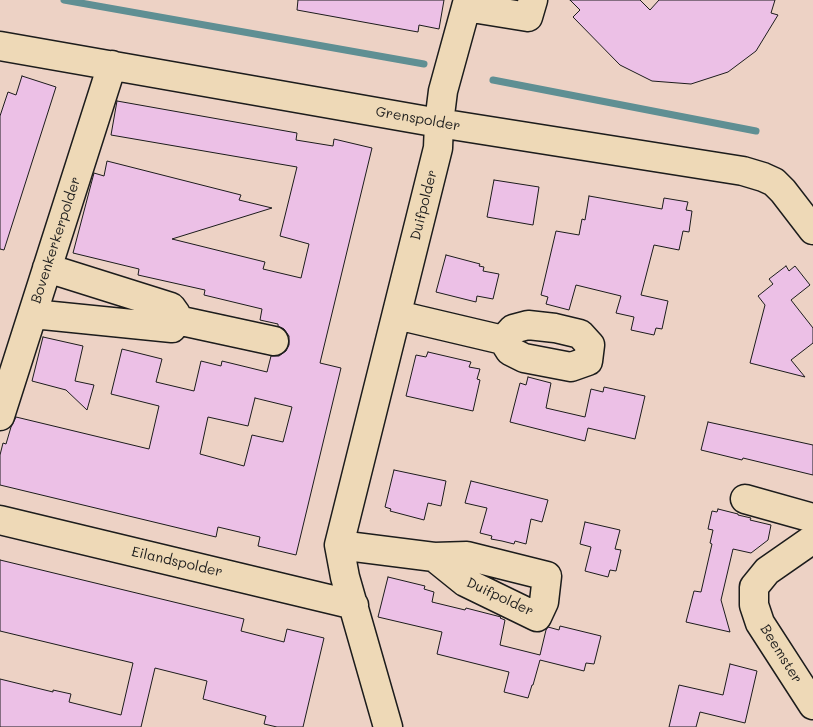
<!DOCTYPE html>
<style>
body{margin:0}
canvas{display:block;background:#edd2c5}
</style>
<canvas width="813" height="727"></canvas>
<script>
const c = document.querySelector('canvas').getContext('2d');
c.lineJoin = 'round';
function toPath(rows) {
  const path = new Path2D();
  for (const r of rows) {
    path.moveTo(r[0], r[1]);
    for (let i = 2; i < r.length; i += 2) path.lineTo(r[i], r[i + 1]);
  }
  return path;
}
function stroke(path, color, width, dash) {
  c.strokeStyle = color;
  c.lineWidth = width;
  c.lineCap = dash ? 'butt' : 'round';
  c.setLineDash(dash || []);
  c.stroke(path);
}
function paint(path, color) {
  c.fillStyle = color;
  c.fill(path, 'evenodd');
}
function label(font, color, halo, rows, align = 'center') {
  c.font = font + ' Mali,sans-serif';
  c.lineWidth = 4.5;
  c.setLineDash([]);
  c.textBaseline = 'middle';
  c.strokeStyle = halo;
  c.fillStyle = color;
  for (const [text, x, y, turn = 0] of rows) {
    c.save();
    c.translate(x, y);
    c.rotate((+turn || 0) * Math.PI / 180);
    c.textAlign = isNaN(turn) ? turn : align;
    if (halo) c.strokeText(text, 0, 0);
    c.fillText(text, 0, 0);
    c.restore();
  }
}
stroke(toPath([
 [64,0,424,64],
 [493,80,756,131]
]), '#5f8f93', 7);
const building = toPath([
 [298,0,444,0,439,29,419,25,418,32,297,10,298,0],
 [570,0,640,0,650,10,659,0,775,0,771,13,778,15,756,51,728,72,691,84,652,81,620,65,573,17,580,10,570,0],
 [22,76,56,87,4,250,0,249,0,116,8,92,16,95,22,76],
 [117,101,297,133,296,140,333,146,334,139,372,148,320,363,341,368,296,555,258,546,260,537,218,527,216,537,0,485,0,455,3,443,6,444,11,427,16,417,149,449,159,406,111,394,122,349,162,359,156,382,194,391,201,361,221,366,222,361,267,372,271,356,279,356,286,351,289,345,289,336,284,329,278,326,278,324,260,320,262,309,204,295,205,290,138,275,139,269,73,253,94,173,104,176,107,161,241,195,239,200,272,208,172,239,265,262,263,269,301,278,309,244,280,236,297,167,111,135,117,101],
 [255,398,292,407,283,442,252,435,244,466,200,454,208,417,248,426,255,398],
 [494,180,539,187,533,225,487,217,494,180],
 [589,196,662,209,664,198,688,202,686,210,692,211,689,232,683,231,679,250,654,245,641,295,668,301,662,329,656,328,654,335,631,330,634,317,616,313,621,296,576,285,569,310,546,304,548,297,541,295,556,231,579,235,582,219,585,220,589,196],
 [446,255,480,264,479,266,484,267,483,271,499,274,493,299,477,296,476,302,436,292,446,255],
 [786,266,789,271,795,266,810,285,791,300,813,328,813,343,791,360,805,377,750,363,765,305,758,296,773,284,769,279,786,266],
 [43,337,83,346,75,381,94,385,87,410,66,390,32,381,43,337],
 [428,352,471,362,469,367,480,369,477,379,480,380,473,411,406,396,416,355,426,357,428,352],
 [528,377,551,383,546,408,585,417,591,389,603,392,604,387,645,396,635,439,588,428,585,441,510,422,520,383,526,385,528,377],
 [708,422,813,445,813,475,743,458,742,460,701,450,708,422],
 [394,470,446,481,441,506,428,503,424,520,390,511,391,509,385,507,394,470],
 [471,481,548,500,542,522,531,519,526,544,515,541,514,544,502,541,491,539,492,536,480,533,487,508,465,503,471,481],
 [718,509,738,514,738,515,751,518,750,520,771,525,768,540,751,553,733,549,721,600,730,632,686,622,694,591,701,592,712,544,710,543,713,530,708,529,712,511,717,512,718,509],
 [585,522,620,530,615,549,621,550,616,571,610,570,608,577,585,571,591,547,580,544,585,522],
 [0,560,244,619,241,631,284,642,287,629,324,638,303,727,277,727,264,724,266,716,203,699,207,681,155,668,141,727,0,727,0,679,53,692,53,690,71,694,69,702,121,715,133,663,0,631,0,560],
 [388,577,425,586,424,589,434,592,432,602,465,610,466,608,501,617,500,618,505,620,500,645,540,655,546,630,548,627,559,630,560,626,601,636,594,664,586,663,584,671,540,660,533,685,532,685,528,698,504,692,509,672,437,654,442,632,378,617,388,577],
 [730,664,757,671,745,723,700,712,696,727,669,727,679,685,723,695,730,664]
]);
paint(building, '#ecc0e6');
stroke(building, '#1c1c1c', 1);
const minor = toPath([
 [466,7,528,17,533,0],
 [0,46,439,123,743,171,763,177,774,182,783,191,813,230],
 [33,314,162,327,172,328,177,320,176,314,171,307,47,268],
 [397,315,503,340,510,351,524,358,571,367,588,361,590,345,580,334,555,328,528,325,513,329,503,340],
 [177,320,274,341],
 [0,416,112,65],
 [745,499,813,518],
 [0,520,354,605],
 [813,539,767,571,754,587,754,605,760,623,813,705],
 [339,545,434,557,465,582,537,617,544,602,547,576,467,556,434,557],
 [388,727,345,577,339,545,438,148,439,123,443,91,468,0]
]);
stroke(minor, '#1c1c1c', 31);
stroke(minor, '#eed9b7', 28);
label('14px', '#1c1c1c', '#eed9b7', [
 ["Grenspolder",418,119,10],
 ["Duifpolder",424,205,-76],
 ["Bovenkerkerpolder",56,240,-72],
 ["Eilandspolder",177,562,13],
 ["Duifpolder",500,597,25],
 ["Beemster",781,654,58]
]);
</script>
